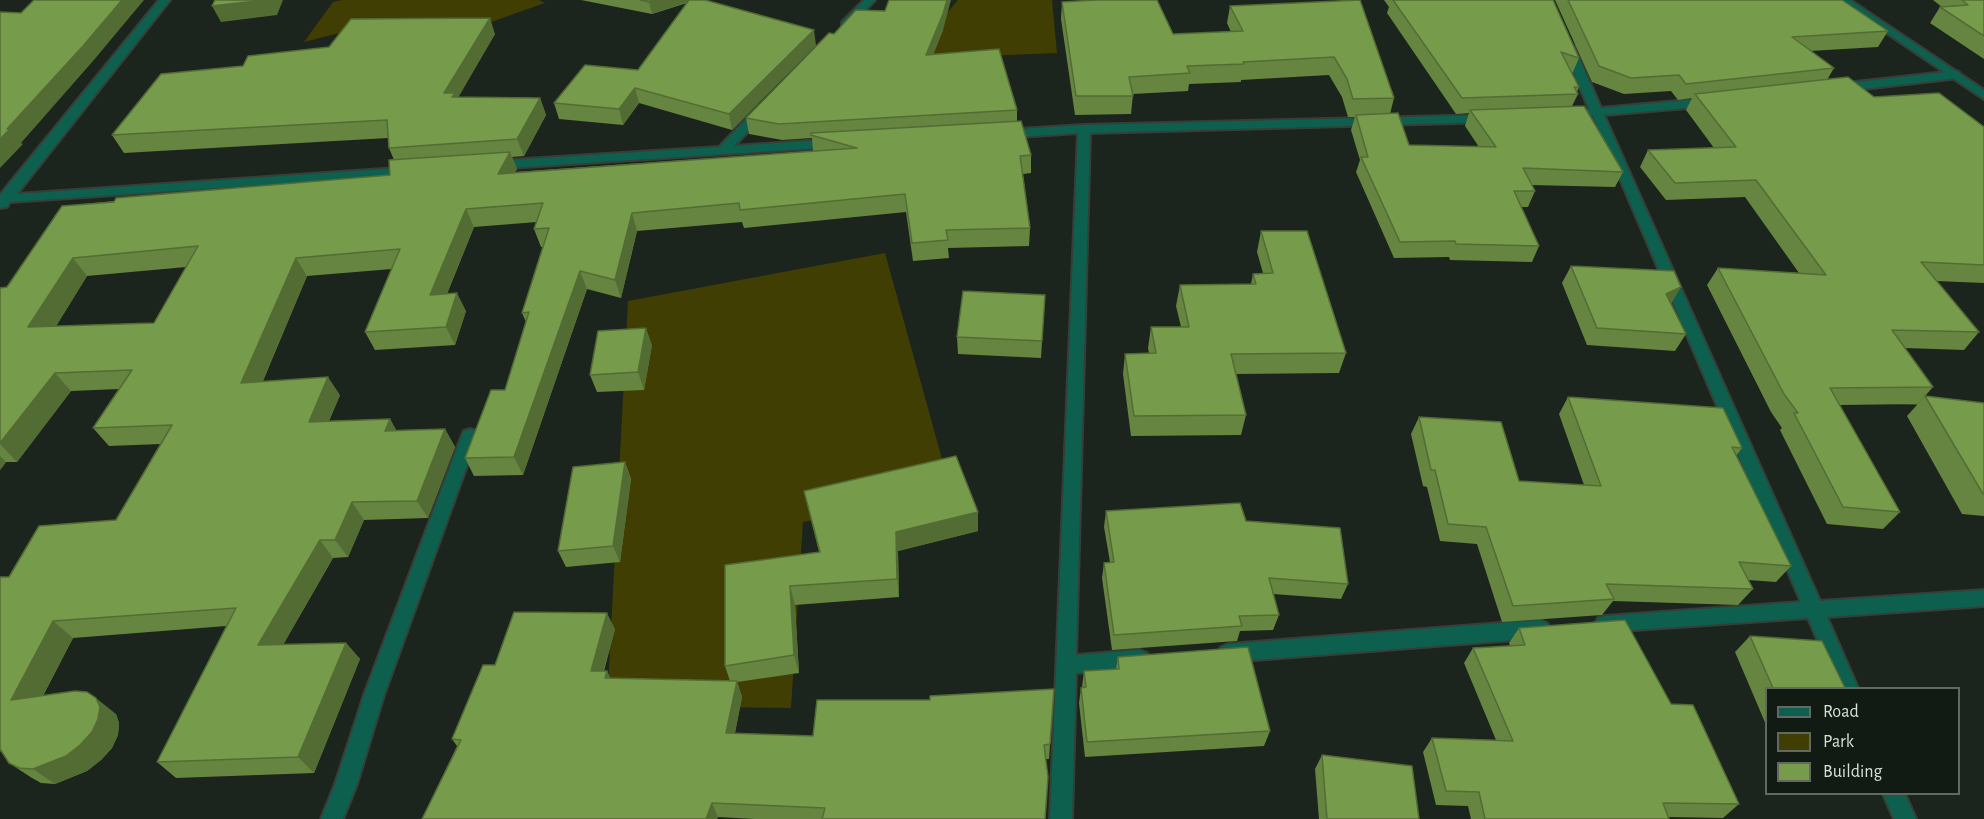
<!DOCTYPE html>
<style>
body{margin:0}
#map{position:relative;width:1984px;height:819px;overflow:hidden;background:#1b241d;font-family:"Alegreya Sans",sans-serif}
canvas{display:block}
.legend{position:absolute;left:1765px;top:687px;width:195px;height:108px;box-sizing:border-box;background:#121a14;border:2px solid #626963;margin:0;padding:8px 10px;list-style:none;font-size:18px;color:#d9dfda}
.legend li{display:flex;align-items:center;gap:12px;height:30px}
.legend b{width:30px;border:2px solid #626963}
</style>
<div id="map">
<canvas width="1984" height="819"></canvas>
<ul class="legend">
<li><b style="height:8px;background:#0e604e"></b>Road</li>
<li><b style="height:16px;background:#403e03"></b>Park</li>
<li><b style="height:16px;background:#769b4b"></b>Building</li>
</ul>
</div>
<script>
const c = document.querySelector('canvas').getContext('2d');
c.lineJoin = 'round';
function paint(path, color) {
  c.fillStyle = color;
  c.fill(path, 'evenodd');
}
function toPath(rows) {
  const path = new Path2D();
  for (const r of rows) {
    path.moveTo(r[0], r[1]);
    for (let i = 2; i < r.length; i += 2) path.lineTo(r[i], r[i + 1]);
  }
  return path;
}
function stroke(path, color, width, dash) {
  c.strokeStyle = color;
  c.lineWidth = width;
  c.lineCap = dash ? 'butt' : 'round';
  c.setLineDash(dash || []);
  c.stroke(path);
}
paint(toPath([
 [342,0,539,0,545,3,460,33,359,28,304,42,333,2],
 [958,0,1052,0,1057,53,960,57,921,68,938,23],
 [885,253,952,495,803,522,791,708,607,706,628,301]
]), '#403e03');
const service = toPath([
 [470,429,476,431,478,435,384,695,357,784,343,819,321,819,335,784,364,695,462,435,464,431,470,429]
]);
const minor = toPath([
 [159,0,170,0,17,194,413,167,420,171,413,175,10,202,7,207,0,208,0,195,159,0],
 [864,0,875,0,850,26,842,26,842,22,864,0],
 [1568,43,1574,46,1601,108,1710,98,1716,102,1710,106,1604,115,1820,601,1984,590,1984,606,1827,617,1858,688,1838,688,1808,618,1605,632,1598,630,1595,624,1598,618,1605,616,1801,602,1593,116,1568,119,1562,115,1568,111,1589,109,1562,46,1568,43],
 [1955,71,1959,72,1959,78,1837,92,1831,88,1837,84,1955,71],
 [763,105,767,106,767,112,734,146,835,139,841,143,835,147,493,169,486,165,493,161,719,147,759,106,763,105],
 [1488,115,1494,119,1492,122,1090,133,1076,655,1140,650,1147,653,1150,659,1147,665,1140,668,1076,673,1072,819,1050,819,1078,133,1002,138,996,134,1002,130,1084,125,1488,115],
 [1540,620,1547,623,1550,629,1547,635,1540,638,1228,662,1221,659,1218,653,1221,647,1228,644,1540,620],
 [1883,794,1905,794,1916,819,1894,819,1883,794]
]);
const tertiary = toPath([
 [1838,0,1850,0,1984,90,1984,99,1838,0]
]);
stroke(service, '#363e37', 4);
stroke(minor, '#363e37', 4);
stroke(tertiary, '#363e37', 4);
paint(service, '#0e604e');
paint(minor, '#0e604e');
paint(tertiary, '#0e604e');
paint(toPath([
 [581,0,705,0,816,45,732,130,639,103,623,125,559,119,554,103,638,70,687,3,652,14],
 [1360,0,1394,98,1390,114,1409,145,1479,147,1465,126,1469,113,1456,114,1387,13,1389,7,1384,0,1553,0,1579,58,1572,74,1579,87,1577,92,1578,94,1572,106,1623,172,1615,187,1531,185,1535,191,1528,207,1521,207,1539,246,1532,262,1450,260,1449,257,1394,258,1356,172,1360,160,1351,130,1355,117,1348,117,1342,97,1329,75,1241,80,1241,82,1189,84,1188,91,1133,94,1131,114,1075,115,1061,19,1062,2,1173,34,1231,32,1227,23,1230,6],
 [1555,0,1842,0,1888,31,1878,47,1810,51,1834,68,1827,80,1874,97,1984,127,1984,283,1936,281,1979,332,1964,350,1905,348,1933,387,1918,404,1840,405,1900,512,1883,529,1827,524,1780,430,1782,428,1771,412,1707,285,1718,268,1799,273,1745,197,1666,200,1640,167,1648,150,1714,148,1686,110,1692,98,1678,100,1671,91,1624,94,1592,82],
 [1933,0,1984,0,1984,59,1930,23,1940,7,1942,7],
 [943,30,933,54,1017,110,1017,121,1031,155,1031,173,1023,174,1030,228,1029,246,948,248,949,258,913,261,906,212,744,228,742,222,637,231,621,298,587,289,523,475,474,476,465,458,505,390,526,322,522,313,543,247,541,247,534,229,537,222,474,227,447,294,466,311,455,345,375,350,365,332,392,269,307,276,263,381,340,395,329,421,390,419,396,430,445,429,455,447,428,518,364,520,348,557,333,558,283,645,346,643,360,659,314,773,176,778,157,762,226,626,73,638,43,696,116,714,119,723,118,735,112,748,101,760,87,771,55,784,41,783,32,778,9,763,1,750,0,752,0,577,9,577,116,520,161,444,109,446,93,428,119,389,71,391,17,462,6,462,0,470,0,288,7,287,62,206,390,175,394,160,389,148,388,138,124,153,112,135,243,66,495,34,458,97,540,98,546,115,524,156,512,157,517,169,515,172,813,151,812,138,782,140,749,134,746,118,834,34],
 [186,267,154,323,56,326,87,276],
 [1261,231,1346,353,1339,373,1236,374,1246,415,1241,435,1131,436,1123,374,1125,354,1149,353,1148,348,1151,327,1181,327,1176,306,1180,285,1251,284,1253,274,1263,273,1257,252],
 [1571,266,1671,304,1686,334,1675,351,1587,345,1562,283],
 [1045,295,1041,358,958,354,957,337],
 [652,345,644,390,597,392,590,375],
 [1925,396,1984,403,1984,516,1962,514,1907,416],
 [1568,397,1742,448,1736,456,1791,566,1776,582,1748,580,1753,589,1738,605,1613,601,1602,615,1502,622,1477,544,1440,541,1427,487,1423,486,1411,434,1419,417,1519,481,1584,485,1559,414],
 [625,462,631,479,620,562,566,567,558,551],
 [804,491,978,512,978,531,898,551,899,597,795,605,799,673,737,682,742,697,735,733,813,736,930,700,1054,689,1049,759,1046,759,1045,819,755,819,718,817,717,819,422,819,457,746,452,739,495,665,615,629,604,671,607,671,610,678,730,681,725,666,819,552],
 [1106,511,1246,521,1348,584,1341,599,1273,594,1279,615,1273,630,1240,631,1237,641,1112,650,1102,578,1104,563,1110,562,1104,527],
 [1519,628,1671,704,1739,804,1723,818,1668,817,1669,819,1471,819,1468,806,1436,805,1423,752,1432,738,1496,740,1464,663,1473,648,1510,646,1509,643],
 [1750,636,1845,688,1767,688,1767,727,1735,652],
 [1118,657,1270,731,1264,746,1085,757,1079,703,1081,688,1082,687,1084,671,1116,669],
 [1322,755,1419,819,1319,819,1315,769]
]), '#658540');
paint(toPath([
 [122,0,144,0,93,61,21,143,23,144,0,168,0,139,7,129],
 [265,0,283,0,277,15,221,22,212,6],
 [655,0,694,0,652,14,649,2],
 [947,0,951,0,943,30,927,71,926,55],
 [490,18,495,34,451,110,444,93],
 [814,30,816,45,732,130,729,114],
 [635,88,639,103,623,125,619,109],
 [540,98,546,115,524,156,517,139],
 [510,152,517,169,505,192,498,174],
 [466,209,474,227,439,313,430,295],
 [632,213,637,231,621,298,615,280],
 [73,258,87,276,44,346,28,327],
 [296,258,307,276,254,401,241,383],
 [580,271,587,289,523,475,514,457],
 [1681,287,1671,304,1666,294],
 [457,293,466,311,455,345,446,327],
 [646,328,652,345,644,390,638,372],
 [55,373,71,391,17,462,0,444,0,443],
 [328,377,340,395,321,440,309,422],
 [390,419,400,437,385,431],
 [445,429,455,447,428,518,417,501],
 [0,456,6,462,0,470],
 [625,462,631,479,620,562,613,546],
 [352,502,364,520,348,557,335,540],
 [978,512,978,531,898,551,899,597,897,579,896,532],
 [320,540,333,558,273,662,258,645],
 [790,586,795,605,799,673,794,655],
 [607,613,615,629,599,686,591,671],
 [53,621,73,638,32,716,11,700],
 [346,643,360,659,314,773,298,757],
 [607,671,615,687,605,678],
 [737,681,742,697,732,748,726,733],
 [96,698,116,714,119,723,118,735,112,748,101,760,87,771,55,784,33,769],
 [712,803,718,817,717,819,706,819]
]), '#536c34');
const building = toPath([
 [34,0,122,0,83,46,7,129,11,128,0,139,0,12,21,13,34,0],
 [215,0,265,0,212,6,215,0],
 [640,0,655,0,649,2,640,0],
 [689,0,705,0,814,30,729,114,635,88,619,109,554,103,585,65,638,70,689,0],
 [889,0,947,0,943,14,926,55,999,49,1017,110,779,124,746,118,829,33,834,34,856,10,885,11,889,0],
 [1096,0,1157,0,1173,34,1243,31,1230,6,1360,0,1394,98,1353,99,1347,79,1334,57,1243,62,1244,64,1187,66,1190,73,1129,77,1133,96,1076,96,1062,2,1096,0],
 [1393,0,1553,0,1579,58,1561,52,1579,87,1574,87,1578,94,1462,98,1393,0],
 [1568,0,1842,0,1888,31,1792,37,1834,68,1686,84,1679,75,1631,78,1599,66,1568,0],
 [1962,0,1984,0,1984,36,1940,7,1968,5,1962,0],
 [490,18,444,93,455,93,452,97,540,98,517,139,389,148,387,120,112,135,161,74,243,66,248,56,329,47,351,19,490,18],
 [1848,77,1874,97,1939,93,1984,127,1984,265,1921,262,1979,332,1892,330,1933,387,1830,388,1900,512,1843,507,1794,413,1798,413,1784,394,1718,268,1826,275,1756,180,1675,183,1648,150,1736,147,1695,94,1848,77],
 [1584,106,1623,172,1523,168,1535,191,1514,191,1539,246,1456,244,1455,241,1400,242,1361,157,1368,157,1356,115,1398,113,1409,145,1496,147,1470,110,1584,106],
 [1021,121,1031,155,1020,156,1030,228,946,230,948,240,912,243,905,194,740,210,739,203,632,213,615,280,580,271,514,457,465,458,491,390,505,390,529,312,522,313,549,228,534,229,543,203,466,209,430,295,457,293,446,327,365,332,400,249,296,258,241,383,328,377,309,422,390,419,385,431,445,429,417,501,352,502,335,540,320,540,258,645,346,643,298,757,157,762,236,608,53,621,11,700,75,691,87,692,96,698,100,707,98,719,92,732,80,745,66,756,33,769,19,768,9,763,0,749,0,577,9,577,39,526,116,520,172,425,93,428,132,370,55,373,0,443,0,288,7,287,62,206,114,202,116,198,390,175,389,160,510,152,498,174,857,148,811,135,811,133,1021,121],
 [198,246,154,323,28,327,73,258,198,246],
 [1261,231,1307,231,1346,353,1231,354,1246,415,1134,416,1125,354,1156,353,1151,327,1189,327,1180,285,1256,284,1253,274,1273,273,1261,231],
 [1571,266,1674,271,1681,287,1666,294,1686,334,1597,328,1571,266],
 [963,291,1045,295,1042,341,957,337,963,291],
 [646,328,638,372,590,375,598,331,646,328],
 [1925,396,1984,403,1984,494,1983,494,1925,396],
 [1568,397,1723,408,1742,448,1732,447,1791,566,1739,562,1753,589,1606,584,1614,599,1513,606,1486,527,1448,524,1435,470,1431,470,1419,417,1501,422,1519,481,1601,486,1568,397],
 [956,456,978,512,896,532,897,579,790,586,794,655,725,666,725,565,820,552,804,491,956,456],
 [625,462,613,546,558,551,573,467,625,462],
 [1240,503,1246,521,1340,528,1348,584,1269,578,1279,615,1239,616,1242,626,1114,635,1104,563,1114,562,1106,511,1240,503],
 [514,612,607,613,591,671,607,671,605,678,737,681,726,733,813,736,817,700,930,700,930,696,1054,689,1050,744,1044,745,1048,777,1045,819,822,819,825,808,712,803,706,819,422,819,461,740,452,739,483,665,495,665,514,612],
 [1625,620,1671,704,1693,705,1739,804,1663,803,1669,819,1485,819,1479,792,1446,791,1432,738,1513,741,1473,648,1525,645,1519,628,1625,620],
 [1750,636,1822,641,1845,688,1773,688,1750,636],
 [1248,647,1270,731,1087,742,1081,688,1086,687,1084,671,1119,669,1118,657,1248,647],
 [1322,755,1412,766,1419,819,1327,819,1322,755]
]);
paint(building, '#769b4b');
stroke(building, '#536c34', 1.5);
</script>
